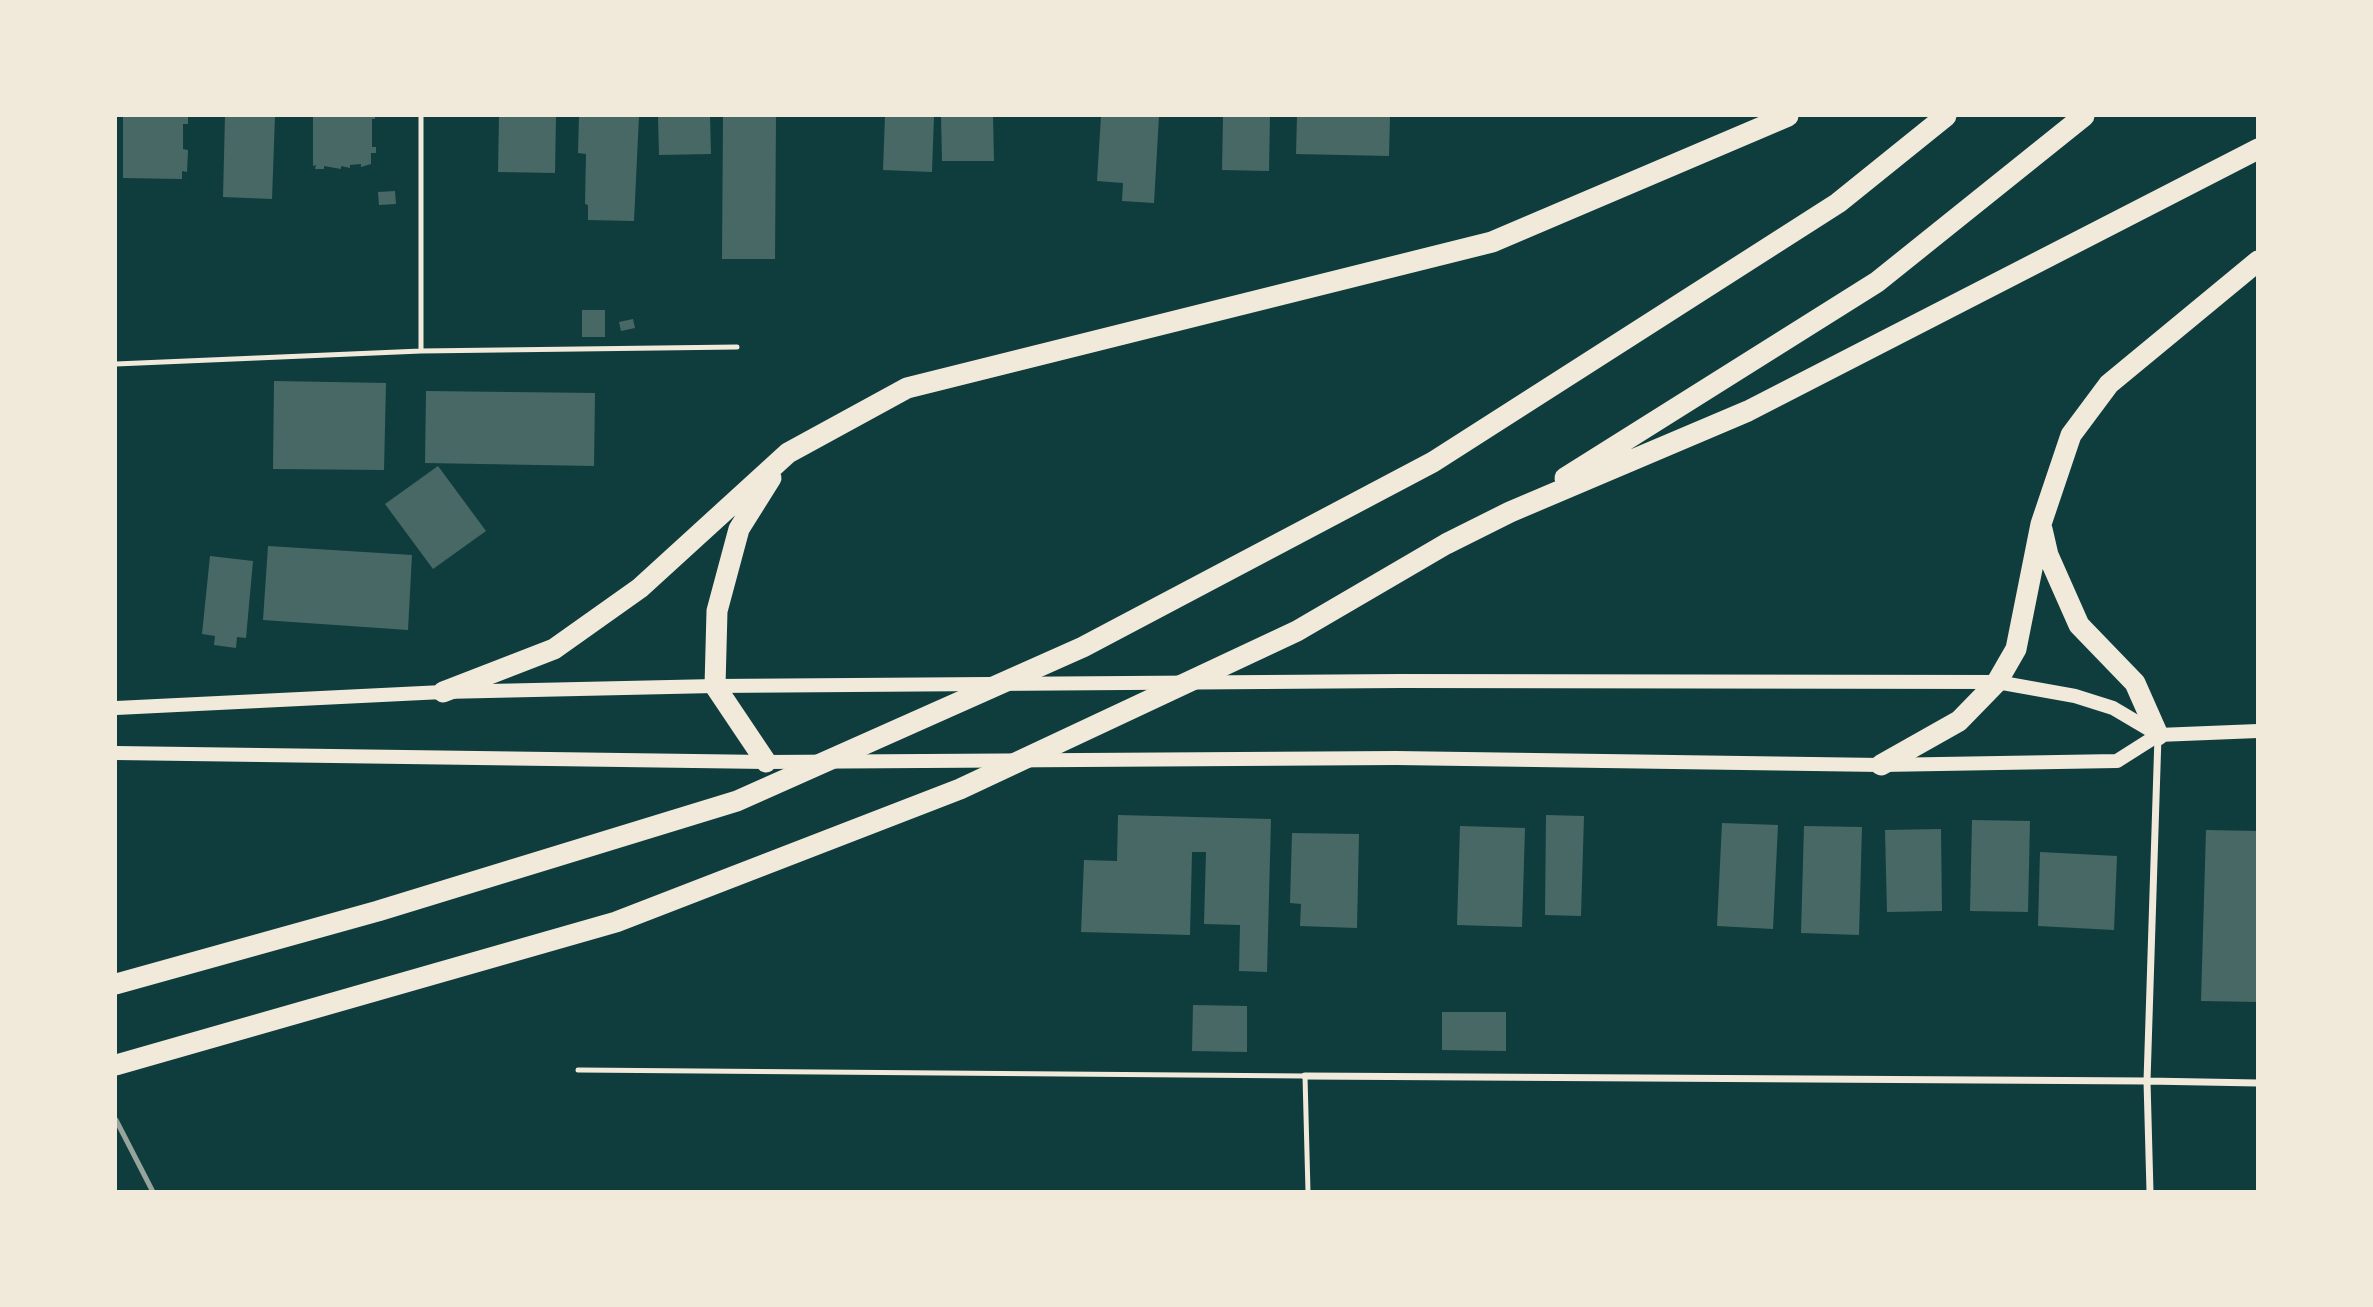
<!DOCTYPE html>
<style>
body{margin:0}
#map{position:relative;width:2373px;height:1307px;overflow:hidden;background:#0f3d3e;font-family:"DM Sans",sans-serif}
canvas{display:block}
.frame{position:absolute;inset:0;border:117px solid #f1e9da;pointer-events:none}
</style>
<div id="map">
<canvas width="2373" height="1307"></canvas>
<div class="frame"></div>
</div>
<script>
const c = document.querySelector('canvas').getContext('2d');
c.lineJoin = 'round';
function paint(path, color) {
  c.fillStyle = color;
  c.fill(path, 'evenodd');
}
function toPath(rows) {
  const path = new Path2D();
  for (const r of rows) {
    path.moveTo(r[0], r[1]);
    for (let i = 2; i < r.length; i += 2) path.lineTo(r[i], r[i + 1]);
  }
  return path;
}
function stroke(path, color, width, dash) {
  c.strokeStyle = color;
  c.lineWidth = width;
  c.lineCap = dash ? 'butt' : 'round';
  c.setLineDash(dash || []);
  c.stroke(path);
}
paint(toPath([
 [123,116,188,116,188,124,183,124,183,149,188,150,187,172,182,171,182,179,123,178],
 [225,116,275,116,272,199,223,197],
 [313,116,375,116,375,119,372,119,372,147,376,147,376,153,371,153,371,164,361,167,361,164,350,165,350,168,341,166,341,169,324,166,324,169,315,169,316,165,313,166],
 [499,116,556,116,555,173,498,172],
 [579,116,639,116,634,221,588,220,588,205,585,204,586,154,578,153],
 [658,116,710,116,711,154,659,155],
 [723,116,776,116,775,259,722,259],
 [885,116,934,116,932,172,883,170],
 [941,116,993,116,994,161,942,161],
 [1101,116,1159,116,1154,203,1122,201,1123,183,1097,181],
 [1223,116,1270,116,1269,171,1222,170],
 [1297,116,1390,116,1389,156,1296,154],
 [395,191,396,204,379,205,378,192],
 [582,310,605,310,605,337,582,337],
 [633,319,635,328,621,331,619,322],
 [274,381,386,383,384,470,273,469],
 [426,391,595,393,594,466,425,463],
 [438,466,486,531,433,569,385,504],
 [268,546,412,555,408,630,263,620],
 [210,556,253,561,246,638,237,637,236,648,214,645,215,636,202,634],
 [1118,815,1271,819,1267,972,1239,971,1240,925,1204,924,1206,852,1192,852,1190,935,1081,932,1084,860,1117,861],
 [1546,815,1584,816,1581,916,1545,915],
 [1972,820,2030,821,2028,912,1970,911],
 [1722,823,1778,825,1773,929,1717,926],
 [1460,826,1525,828,1522,927,1457,925],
 [1804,826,1862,827,1859,935,1801,933],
 [1941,829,1942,911,1887,912,1885,830],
 [2206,830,2258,831,2258,1002,2201,1001],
 [1292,833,1359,834,1357,928,1300,926,1301,904,1290,903],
 [2040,852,2117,856,2114,930,2038,926],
 [1193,1005,1247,1006,1247,1052,1192,1051],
 [1442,1012,1506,1012,1506,1051,1442,1050]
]), '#486865');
stroke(toPath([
 [421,351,421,116],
 [116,364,421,351,737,347],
 [578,1070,1305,1076,1308,1192]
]), '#f1e9da', 5);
stroke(toPath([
 [1305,1076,2147,1081,2258,1083],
 [2150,1192,2147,1081,2158,736]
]), '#f1e9da', 7);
stroke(toPath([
 [116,708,443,692,715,686,1401,681,1997,682,2075,696,2113,708,2157,734],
 [116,753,766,762,1396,758,1881,765,2117,761,2158,735,2258,731]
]), '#f1e9da', 14);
stroke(toPath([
 [1565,478,1877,282,2084,116],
 [2042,529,2048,555,2079,625,2135,683,2158,735],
 [443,692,554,649,640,588,788,453,907,388,1492,242,1788,116],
 [766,762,715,686,717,611,739,529,771,478],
 [1881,765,1959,721,1997,682,2016,649,2041,524,2071,435,2109,384,2258,261],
 [116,984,378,911,737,801,1083,647,1433,462,1838,203,1946,116],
 [116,1065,616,922,960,789,1297,631,1446,544,1510,512,1748,411,2258,149]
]), '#f1e9da', 21);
stroke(toPath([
 [116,1120,153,1192]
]), '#97a49c', 5);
</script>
